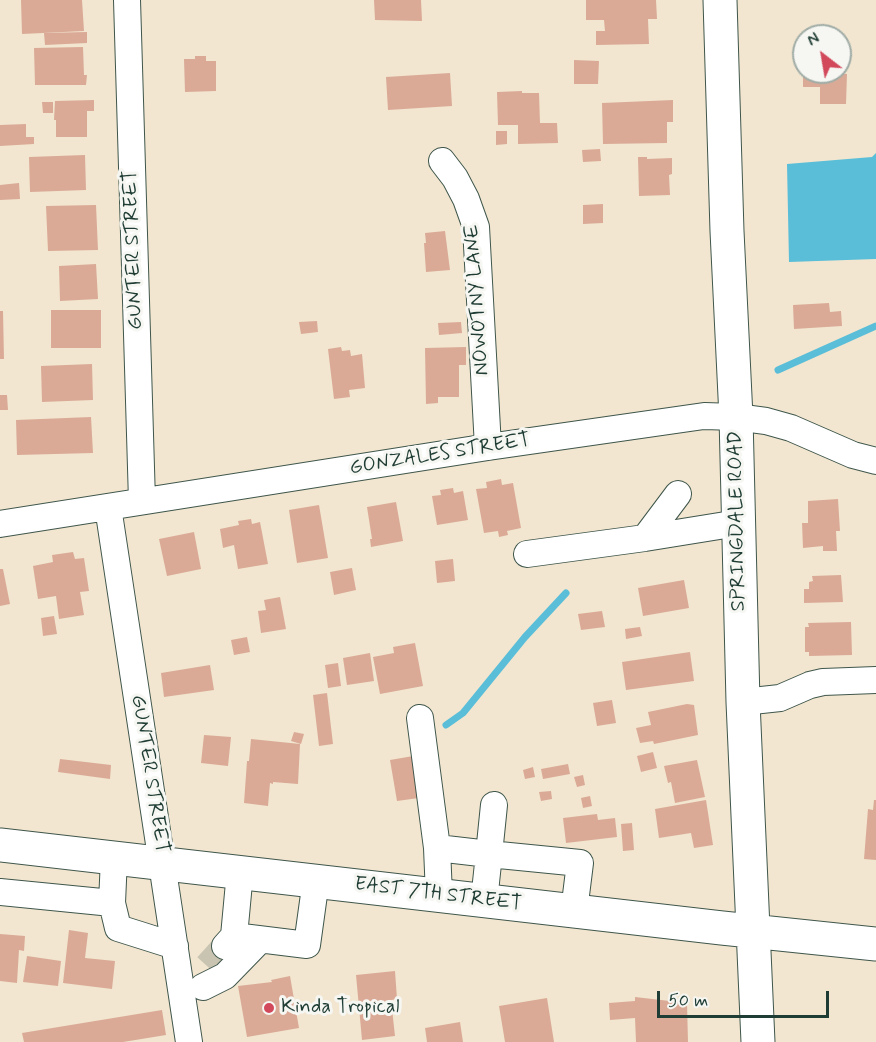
<!DOCTYPE html>
<style>
body{margin:0}
#map{position:relative;width:876px;height:1042px;overflow:hidden;background:#f2e6d0;font-family:Mynerve,sans-serif}
canvas{display:block}
.north{position:absolute;left:792px;top:24px;width:60px;height:60px;box-sizing:border-box;background:#f6f6f2;border:2px solid #a0aca6;border-radius:50%;rotate:329deg;font-size:16px;font-weight:700;line-height:24px;text-align:center;color:#1f3d34}
.north::after{content:'';display:block;margin:auto;width:21px;height:27px;background:#d1495b;clip-path:polygon(50% 0,100% 100%,50% 72%,0 100%)}
.scale{position:absolute;left:657px;top:991px;width:172px;height:27px;box-sizing:border-box;border:3px solid #1f3d34;border-top:0;padding-left:8px;font-size:18px;line-height:21px;white-space:nowrap;color:#1f3d34;-webkit-text-stroke:4px #f6f6f2;paint-order:stroke}
</style>
<div id="map">
<canvas width="876" height="1042"></canvas>
<div class="north">N</div>
<div class="scale">50 m</div>
</div>
<script>
const c = document.querySelector('canvas').getContext('2d');
c.lineJoin = 'round';
function paint(path, color) {
  c.fillStyle = color;
  c.fill(path, 'evenodd');
}
function toPath(rows) {
  const path = new Path2D();
  for (const r of rows) {
    path.moveTo(r[0], r[1]);
    for (let i = 2; i < r.length; i += 2) path.lineTo(r[i], r[i + 1]);
  }
  return path;
}
function stroke(path, color, width, dash) {
  c.strokeStyle = color;
  c.lineWidth = width;
  c.lineCap = dash ? 'butt' : 'round';
  c.setLineDash(dash || []);
  c.stroke(path);
}
function label(font, color, halo, rows, align = 'center') {
  c.font = font + ' Mynerve,sans-serif';
  c.lineWidth = 6;
  c.setLineDash([]);
  c.textBaseline = 'middle';
  c.strokeStyle = halo;
  c.fillStyle = color;
  for (const [text, x, y, turn = 0] of rows) {
    c.save();
    c.translate(x, y);
    c.rotate((+turn || 0) * Math.PI / 180);
    c.textAlign = isNaN(turn) ? turn : align;
    if (halo) c.strokeText(text, 0, 0);
    c.fillText(text, 0, 0);
    c.restore();
  }
}
paint(toPath([
 [876,153,876,259,789,262,787,164,872,157]
]), '#5abed8');
stroke(toPath([
 [778,370,876,326],
 [446,725,463,713,525,637,566,593]
]), '#5abed8', 7);
paint(toPath([
 [21,0,82,0,84,31,22,34],
 [374,0,421,0,422,21,375,20],
 [586,0,656,0,657,19,648,19,649,44,596,45,596,31,605,31,604,20,586,20],
 [87,32,87,43,45,45,44,33],
 [83,47,84,75,87,75,86,85,35,85,34,48],
 [195,56,206,56,206,61,216,61,216,91,185,92,184,59,195,59],
 [574,60,599,61,598,84,574,84],
 [803,72,847,74,846,104,820,104,820,87,803,87],
 [450,73,452,106,388,110,386,77],
 [522,91,522,93,539,93,540,123,557,123,558,143,518,144,518,125,498,125,497,92],
 [94,100,94,111,87,111,87,137,56,137,56,120,54,120,55,101],
 [673,100,673,122,667,122,667,143,603,144,602,103],
 [42,102,53,102,53,113,43,113],
 [26,124,26,137,34,137,34,144,0,146,0,125],
 [496,131,507,131,507,144,496,145],
 [600,149,601,161,583,162,582,150],
 [85,155,86,190,30,192,29,157],
 [638,157,647,157,647,159,672,158,672,174,669,175,670,195,639,196],
 [19,183,20,199,0,200,0,185],
 [603,204,603,223,583,224,583,205],
 [96,205,98,250,48,251,46,206],
 [445,231,450,270,426,272,424,243,426,243,425,233],
 [96,264,98,299,60,301,59,266],
 [829,303,830,312,841,311,842,326,794,329,793,305],
 [51,310,101,310,101,348,51,348],
 [0,311,3,311,4,359,0,359],
 [317,321,318,332,301,334,299,322],
 [461,322,462,333,439,335,438,323],
 [341,347,342,351,350,350,351,356,362,354,365,388,349,390,350,397,334,399,328,349],
 [466,347,466,365,459,365,459,397,438,397,438,403,426,404,425,348],
 [92,364,93,400,42,402,41,366],
 [0,395,7,395,8,410,0,410],
 [91,417,93,453,17,455,16,420],
 [501,479,502,485,513,483,521,528,507,531,508,535,499,537,498,531,484,533,476,489,487,488,486,482],
 [453,488,454,493,463,491,468,520,437,525,432,496,441,495,440,490],
 [838,499,840,531,836,531,837,551,823,551,823,546,803,548,802,523,808,523,808,501],
 [396,502,403,541,371,547,370,539,372,539,367,507],
 [319,505,328,558,297,563,289,510],
 [251,519,252,524,260,522,268,564,238,569,234,545,223,548,220,529,239,525,238,521],
 [194,532,201,569,167,576,159,539],
 [73,552,75,559,84,558,89,591,80,592,84,615,59,619,56,596,38,599,33,566,53,562,52,555],
 [453,559,455,581,437,583,435,561],
 [352,568,356,590,334,595,330,572],
 [0,569,3,569,10,604,0,606],
 [841,575,843,602,804,603,804,589,809,589,809,582,813,581,812,576],
 [684,580,689,608,643,616,638,588],
 [280,597,286,629,261,633,258,611,266,610,264,600],
 [602,611,605,627,581,630,578,614],
 [54,616,57,634,43,636,41,618],
 [851,622,852,655,809,656,809,652,805,652,805,627,809,627,808,623],
 [640,627,642,636,626,639,625,629],
 [247,637,250,652,234,655,231,640],
 [415,643,423,686,380,694,373,657,394,653,393,647],
 [690,652,694,681,626,690,622,662],
 [370,653,374,681,347,685,343,658],
 [338,663,341,686,328,688,325,665],
 [210,665,214,690,164,697,161,673],
 [327,693,333,744,319,746,313,695],
 [612,700,616,723,597,726,593,703],
 [687,704,694,705,698,735,654,744,653,741,640,743,636,728,651,725,648,712],
 [294,732,304,734,301,744,291,741],
 [204,735,231,737,228,766,201,763],
 [251,739,300,744,298,784,273,782,273,784,270,783,268,806,244,803,247,761,249,761],
 [653,752,657,768,641,772,637,756],
 [419,755,426,797,397,801,390,760],
 [60,759,111,765,110,779,58,772],
 [697,760,705,797,675,803,671,782,668,783,664,766],
 [568,764,570,774,543,779,541,769],
 [533,767,535,777,525,779,523,770],
 [583,775,585,785,577,787,574,777],
 [551,791,552,799,541,801,539,792],
 [590,796,592,806,583,808,581,798],
 [706,800,713,845,694,848,691,833,659,838,655,809],
 [874,800,876,800,876,860,864,859,868,809,873,810],
 [597,814,598,820,615,818,617,837,566,843,563,818],
 [632,823,634,850,623,851,621,824],
 [69,930,88,933,85,958,115,961,112,989,63,983],
 [0,934,25,936,24,951,19,950,17,983,0,981],
 [27,956,61,961,58,986,23,982],
 [395,971,397,999,391,1000,395,1036,362,1040,356,975],
 [290,976,299,1028,247,1037,238,986,272,982,271,980],
 [635,997,687,1003,688,1042,636,1042,635,1018,610,1020,609,1003,635,1001],
 [547,998,554,1042,505,1042,499,1006],
 [162,1010,166,1035,123,1042,24,1042,22,1033],
 [460,1022,463,1042,427,1042,425,1028]
]), '#daaa96');
stroke(toPath([
 [207,966,225,946]
]), '#c8c4b1', 26, [26, 13]);
const minor = toPath([
 [127,0,142,501],
 [442,161,455,178,466,199,476,227,488,447],
 [108,507,189,1042],
 [0,524,488,447,704,416,736,417,766,421,791,428,853,455,876,461],
 [645,538,678,494],
 [527,554,645,538,738,523],
 [743,702,780,698,810,685,823,682,876,680],
 [420,718,437,848,489,854,494,805],
 [437,848,439,895],
 [0,892,112,903,114,858],
 [484,901,489,854,580,863,574,911],
 [112,903,118,928,175,946],
 [234,936,307,945,316,880],
 [225,946,234,936,240,872],
 [203,987,225,976,260,940]
]);
const major = toPath([
 [720,0,727,231,736,417,743,702,758,1042],
 [0,845,722,928,876,944]
]);
stroke(minor, '#3f564b', 28);
stroke(major, '#3f564b', 35);
stroke(minor, '#fff', 26);
stroke(major, '#fff', 33);
for (const [x, y, r, color] of [
 [269,1008,6,"#d1495b"]
]) {
  const dot = new Path2D();
  dot.arc(x, y, r, 0, 2 * Math.PI);
  c.fillStyle = color;
  c.fill(dot);
  stroke(dot, '#f6f6f2', 2);
}
label('20px', '#1f3d34', '#f6f6f2', [
 ["GUNTER STREET",134,250,-92],
 ["NOWOTNY LANE",478,300,-94],
 ["GONZALES STREET",440,455,-9],
 ["SPRINGDALE ROAD",738,521,-91],
 ["GUNTER STREET",149,774,81],
 ["EAST 7TH STREET",438,895,7]
]);
label('20px', '#1f3d34', '#f6f6f2', [
 ["Kinda Tropical",281,1008]
], 'left');
</script>
